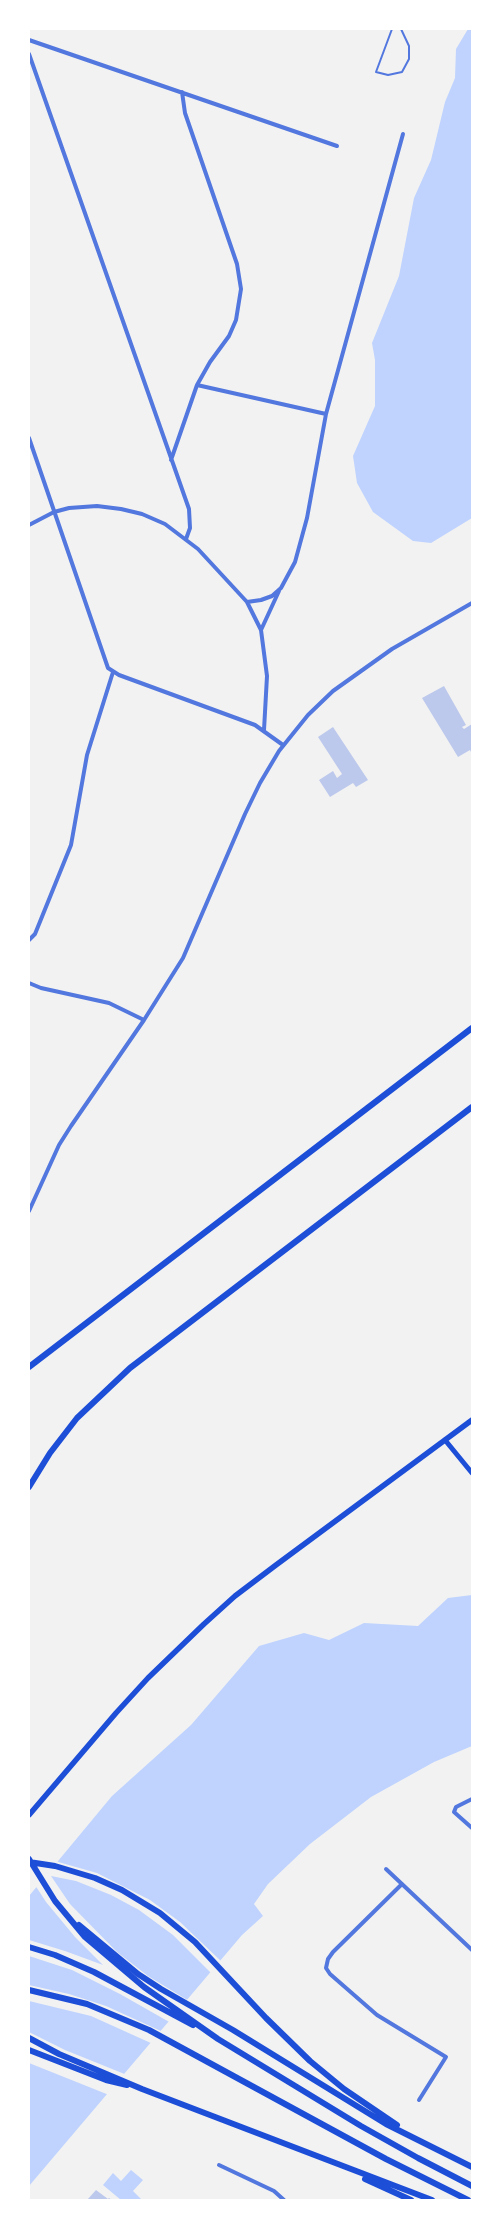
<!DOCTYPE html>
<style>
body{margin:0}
#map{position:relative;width:501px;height:2229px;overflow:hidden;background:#f2f2f2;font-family:Merriweather,serif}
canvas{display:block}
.frame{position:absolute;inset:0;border:30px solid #fff;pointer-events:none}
</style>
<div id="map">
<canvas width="501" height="2229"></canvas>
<div class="frame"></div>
</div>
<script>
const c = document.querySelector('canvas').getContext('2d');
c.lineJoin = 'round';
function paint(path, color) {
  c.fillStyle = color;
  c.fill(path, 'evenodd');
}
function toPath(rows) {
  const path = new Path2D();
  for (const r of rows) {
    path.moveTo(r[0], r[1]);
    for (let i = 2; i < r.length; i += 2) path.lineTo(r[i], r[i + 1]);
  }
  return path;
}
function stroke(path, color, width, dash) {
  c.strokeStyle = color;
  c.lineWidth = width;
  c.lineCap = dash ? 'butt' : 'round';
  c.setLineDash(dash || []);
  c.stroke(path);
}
paint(toPath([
 [468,29,472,29,472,518,431,543,413,541,373,512,357,483,353,456,375,406,375,360,372,343,399,276,414,198,431,160,445,102,455,78,456,49],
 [472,1595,472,1746,434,1762,371,1797,310,1844,268,1884,254,1904,263,1916,242,1935,29,2186,29,1896,112,1796,191,1725,259,1646,304,1633,329,1640,364,1623,418,1626,448,1598],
 [131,2170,143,2180,133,2191,141,2199,121,2200,103,2185,113,2173,121,2181]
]), '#bfd3fe');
paint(toPath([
 [55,1861,97,1873,150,1900,180,1922,222,1962,212,1974,173,1935,139,1910,111,1895,76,1881,51,1876,70,1904,117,1952,148,1976,189,2001,171,2023,120,1994,72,1970,29,1956,29,1940,65,1951,103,1965,75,1937,46,1902,35,1885],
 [29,1985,69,1994,106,2006,163,2032,153,2044,91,2016,29,2001],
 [29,2032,65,2050,127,2075,109,2095,29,2063]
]), '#f2f2f2');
paint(toPath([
 [444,686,466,725,462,727,464,729,472,724,472,754,470,750,458,757,422,698],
 [333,727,368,780,356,787,353,783,330,797,319,780,333,771,337,778,342,774,318,737],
 [96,2190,108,2199,109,2198,112,2200,87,2200]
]), '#bdc9ec');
stroke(toPath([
 [392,29,376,72,388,75,402,72,409,59,409,46,401,29]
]), '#5277de', 2);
stroke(toPath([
 [29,40,337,146],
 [29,54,189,509,190,528,186,539],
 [197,385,326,414],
 [29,438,108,668,119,675,255,725,283,745],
 [171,460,197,385,210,362,229,336,236,320,241,289,237,264,185,113,182,92],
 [29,525,54,512,69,508,97,506,121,509,142,514,165,524,198,549,247,602,261,630,267,676,264,730],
 [247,602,261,600,272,596,281,588,295,562,307,518,326,414,403,134],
 [261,630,279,591],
 [29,940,35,934,71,845,87,755,113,672],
 [29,983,41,988,109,1003,144,1020],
 [29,1211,59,1145,71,1126,144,1020,183,958,245,814,260,783,279,751,308,715,333,691,392,649,472,603],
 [472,1799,456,1807,454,1812,472,1828],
 [386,1869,472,1950],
 [402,1884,333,1952,328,1959,326,1968,330,1974,377,2015,446,2057,419,2100],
 [219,2165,274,2191,284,2200]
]), '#5277de', 4);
stroke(toPath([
 [445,1440,472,1473]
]), '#1d4ed8', 5);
stroke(toPath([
 [29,1815,116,1713,148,1678,204,1624,235,1596,276,1565,472,1420]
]), '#1d4ed8', 5.5);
stroke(toPath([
 [29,1367,472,1028],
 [29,1487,50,1453,77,1418,130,1368,472,1107],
 [29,1859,55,1901,85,1937,144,1987,218,2039,361,2126,418,2158,472,2186],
 [29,1862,55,1866,95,1878,122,1890,160,1913,195,1942,266,2018,310,2061,344,2089,397,2125],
 [79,1925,138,1974,161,1989,233,2030,386,2124,472,2167],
 [29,1947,55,1955,94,1972,193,2025],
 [29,1990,87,2004,149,2030,386,2159,468,2200],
 [29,2038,59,2054,142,2089,432,2200],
 [29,2050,106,2080,127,2085],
 [365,2179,411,2200]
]), '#1d4ed8', 6);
</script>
